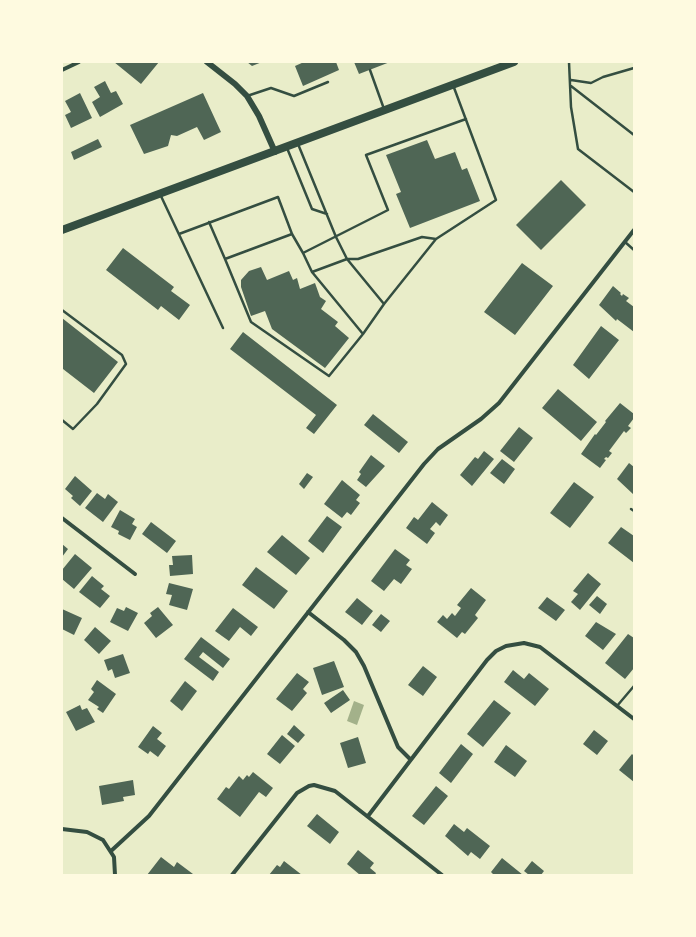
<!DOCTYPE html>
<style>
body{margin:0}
#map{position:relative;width:696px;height:937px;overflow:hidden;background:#e9edc9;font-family:Lato,sans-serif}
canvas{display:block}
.frame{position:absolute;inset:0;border:63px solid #fefae0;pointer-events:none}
</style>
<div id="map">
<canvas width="696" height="937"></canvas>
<div class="frame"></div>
</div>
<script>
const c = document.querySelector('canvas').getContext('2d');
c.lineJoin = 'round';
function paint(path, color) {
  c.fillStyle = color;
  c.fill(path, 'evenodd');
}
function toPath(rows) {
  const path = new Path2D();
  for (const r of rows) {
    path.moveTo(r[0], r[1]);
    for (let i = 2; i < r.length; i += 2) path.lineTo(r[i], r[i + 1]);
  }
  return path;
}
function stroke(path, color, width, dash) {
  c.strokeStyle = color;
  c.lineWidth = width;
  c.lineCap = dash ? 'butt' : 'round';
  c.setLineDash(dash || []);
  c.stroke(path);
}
paint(toPath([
 [354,701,364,705,357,725,347,721]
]), '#a3b18a');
paint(toPath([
 [114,62,159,62,141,84],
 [247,62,262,62,252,66],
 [304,62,336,62,339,70,303,86,295,66],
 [354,62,390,62,359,74],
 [105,81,111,93,116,91,123,104,100,117,92,102,100,97,94,87],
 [80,93,92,118,71,128,65,115,71,112,65,101],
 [203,93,221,132,204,140,197,127,177,136,171,135,168,146,144,154,130,125],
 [98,139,102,147,74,160,71,152],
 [427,140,435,159,455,152,462,170,467,168,480,201,410,228,396,194,401,192,386,155],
 [561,180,586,205,541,250,516,225],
 [123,248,174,287,171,291,190,305,179,320,161,306,158,310,106,270],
 [522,263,553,286,515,335,484,312],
 [261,267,267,280,289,271,293,280,297,278,300,289,315,283,320,297,326,301,321,309,338,322,335,326,349,338,325,368,272,329,265,311,251,316,241,287,241,280,249,271],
 [613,286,621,293,620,294,622,296,623,294,629,298,626,301,634,307,634,332,617,319,616,321,599,305],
 [62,318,118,362,94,393,63,369,62,370],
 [601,326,619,340,589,379,573,365],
 [243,332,337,405,314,434,306,428,316,415,230,349],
 [558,389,597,422,581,441,542,408],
 [620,403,634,414,634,418,628,426,631,428,626,433,624,431,609,451,612,453,608,458,606,457,604,459,606,460,600,468,581,454,595,434,596,435,606,422,605,421],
 [373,414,408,442,399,453,364,425],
 [519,427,533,438,514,462,500,451],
 [484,451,494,459,472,486,460,475,475,457,478,459],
 [371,455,385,466,366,487,357,480,361,474,359,472],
 [502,459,515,469,504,484,490,473],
 [629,463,634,467,634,495,617,479],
 [307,473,313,477,304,489,299,484],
 [75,476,92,491,80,506,71,498,73,496,65,489],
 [342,480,360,495,356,500,360,503,351,515,347,512,342,518,324,504],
 [574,482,594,497,570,528,550,513],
 [97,493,105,499,108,494,118,502,103,522,85,508],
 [432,502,448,515,440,526,436,522,430,529,435,533,427,544,406,528,414,517,418,520],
 [120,510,135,519,132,524,137,527,130,540,118,534,119,531,111,527],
 [327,516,342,527,323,553,308,541],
 [151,522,176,541,167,553,142,534],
 [621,527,634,536,634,563,608,543],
 [282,535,310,558,296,575,267,552],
 [62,544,68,549,62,557],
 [395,549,410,560,406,565,412,569,401,584,394,579,384,591,371,581],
 [75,554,92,568,74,589,62,579,62,570],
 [192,555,193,574,170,576,169,565,173,565,172,556],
 [256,567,288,591,274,609,242,585],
 [588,573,601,584,580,610,571,602,578,594,573,591],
 [92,576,104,586,101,589,110,596,100,608,79,592],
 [169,583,193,589,187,610,169,605,172,595,166,594],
 [471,588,486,600,475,615,478,618,465,634,462,632,457,638,437,622,443,615,447,619,452,613,455,616,461,608,457,605],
 [597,596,607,604,600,614,589,605],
 [547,597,565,610,556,621,538,608],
 [357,598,373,611,362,625,345,612],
 [126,607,138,613,128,631,110,622,117,608,124,611],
 [158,607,173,625,156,638,144,623,152,616,150,613],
 [233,608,258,627,251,636,240,627,229,641,215,631],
 [62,609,82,618,74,635,62,629],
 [381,614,390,621,381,632,372,625],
 [596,622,616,634,603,650,585,636],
 [95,627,111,641,99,654,84,640],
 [628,634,634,638,634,668,625,679,605,663],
 [201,637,230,659,223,668,203,652,199,657,219,672,213,681,184,659],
 [123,654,130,673,115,678,112,669,108,671,104,660],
 [334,661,344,687,322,695,313,668],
 [423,666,437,677,423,696,408,685],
 [513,670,524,679,529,673,549,689,535,706,504,682],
 [297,673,309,682,303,689,307,693,292,711,276,699],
 [97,680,116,694,103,713,97,709,99,707,88,700,94,692,91,689],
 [185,681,197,691,182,711,170,701],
 [343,690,350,700,331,713,324,703],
 [494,700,511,713,483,747,467,734],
 [80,705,82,710,87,708,95,722,76,731,66,712],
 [294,725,305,735,298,743,287,734],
 [153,726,162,733,157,739,166,746,158,757,150,751,148,754,138,747],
 [594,730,608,741,597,755,583,744],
 [282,735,295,746,280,764,267,754],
 [358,737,366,763,348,768,340,743],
 [461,744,473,754,451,783,439,773],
 [506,745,527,761,515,777,494,762],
 [632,754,634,756,634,782,619,770],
 [253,772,273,788,266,797,259,792,240,817,217,799,226,787,229,789,239,776,243,780,247,775,249,777],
 [133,780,135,795,123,797,124,801,102,805,99,786],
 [436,786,448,796,424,825,412,816],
 [317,814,339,832,330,844,307,826],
 [454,824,464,832,467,828,490,846,480,859,471,852,468,856,445,836],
 [358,850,374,863,370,868,376,873,375,875,360,875,347,864],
 [161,857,174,867,177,862,193,874,147,875],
 [502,858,523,875,494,875,491,872],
 [284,861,302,875,269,875,277,865,280,867],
 [532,861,544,871,541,875,529,875,524,871]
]), '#4f6655');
stroke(toPath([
 [569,62,571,107,578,149,634,192],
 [370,70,384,109],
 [571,80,591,83,603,77,634,68],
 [571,86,634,135],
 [247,96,271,88,294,96,328,82],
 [287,148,312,209,327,214],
 [160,194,223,328],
 [209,222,225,259,292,234],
 [179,234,278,197,292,234,303,253,388,210,366,155,466,119],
 [625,242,634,250],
 [303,253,312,272,363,334],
 [225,259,251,322,329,376,363,334,384,304,347,259,336,237,298,144],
 [312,272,347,259,358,259,422,237,436,239],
 [384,304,436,239,496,200,453,85],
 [62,310,122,355,126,364,97,404,73,429,62,420],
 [631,509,634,511],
 [617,706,634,686]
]), '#344e41', 2.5);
stroke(toPath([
 [62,70,79,62],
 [62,518,135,574],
 [308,612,344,640,356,652,364,666,398,747,410,759],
 [368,816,487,660,496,651,506,646,524,643,540,647,634,719],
 [62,829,87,832,103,840,114,857,115,875],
 [111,851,149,816,424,464,438,449,481,419,499,403,634,230],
 [232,875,297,793,309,786,314,785,335,791,442,875]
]), '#344e41', 4);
stroke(toPath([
 [207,62,235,84,247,96,259,116,275,152]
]), '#344e41', 6);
stroke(toPath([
 [62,230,514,62]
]), '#344e41', 8);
</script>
